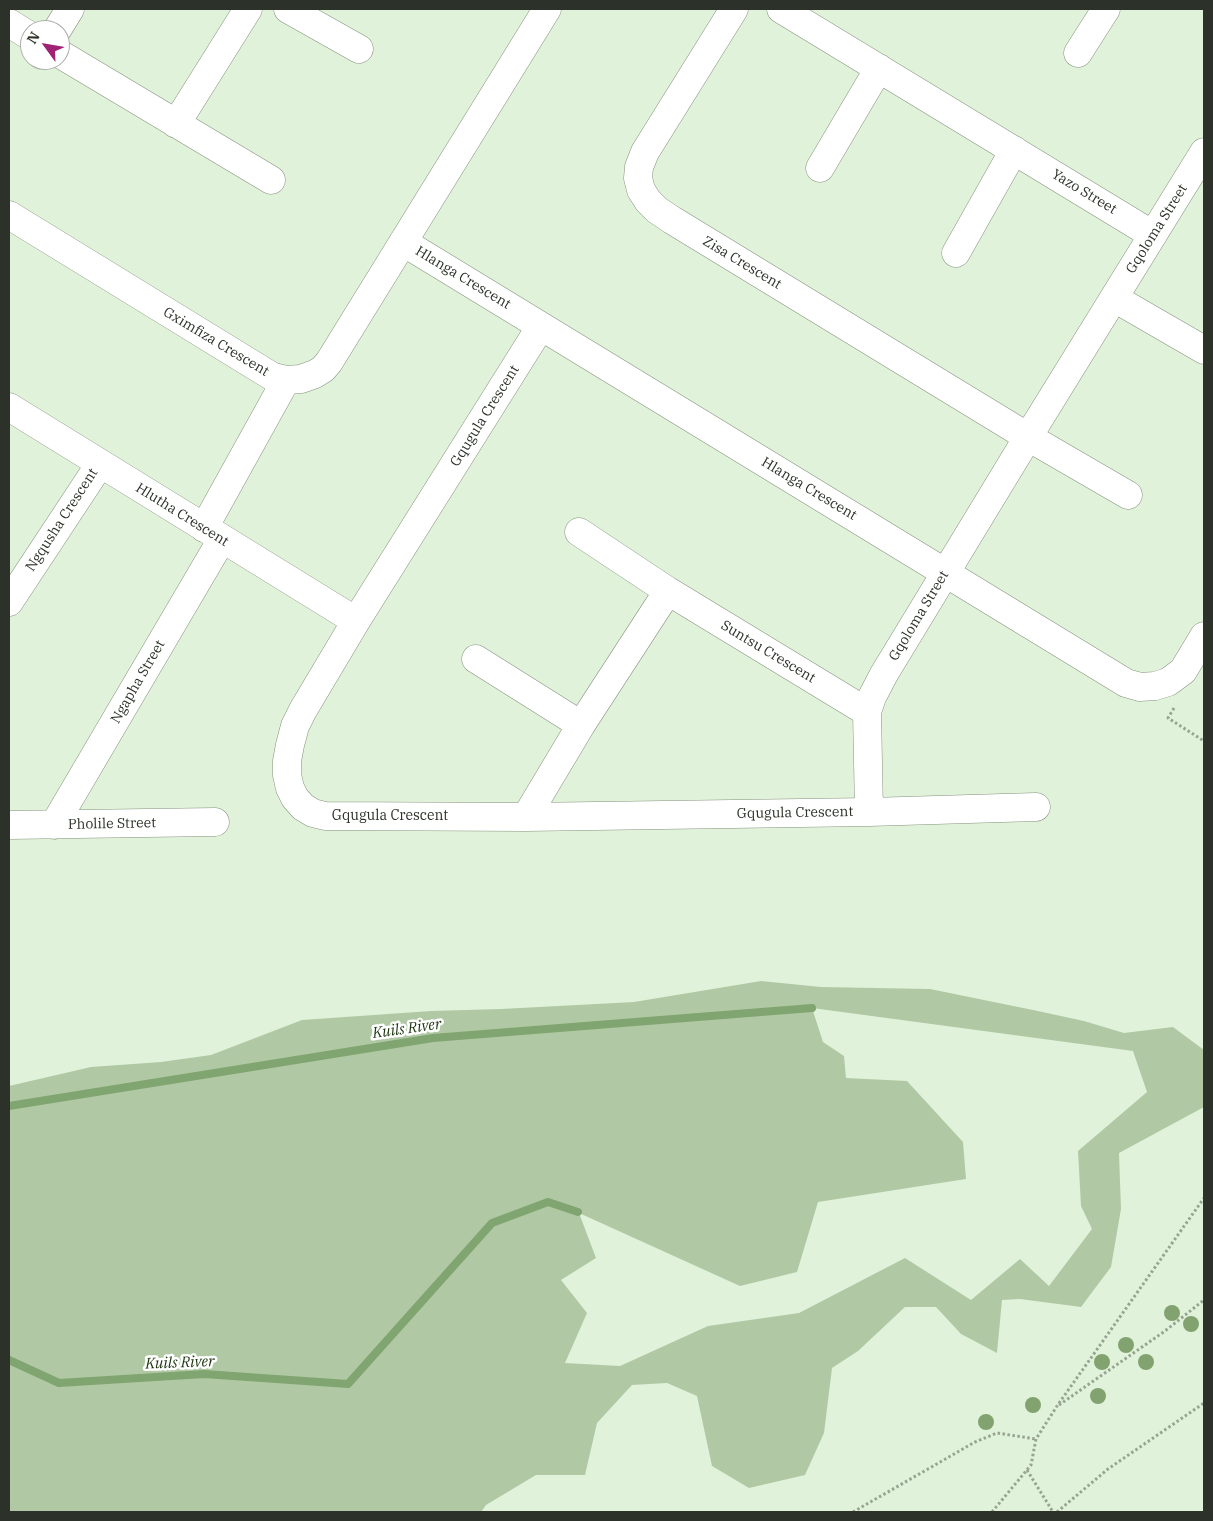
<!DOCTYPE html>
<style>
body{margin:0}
#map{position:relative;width:1213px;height:1521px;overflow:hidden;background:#e1f2da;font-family:"IBM Plex Serif",serif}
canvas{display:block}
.frame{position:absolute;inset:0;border:10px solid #2c3229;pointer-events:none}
.north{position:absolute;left:20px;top:20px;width:50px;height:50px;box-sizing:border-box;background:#fff;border:1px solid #abada9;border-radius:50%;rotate:302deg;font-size:14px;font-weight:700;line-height:20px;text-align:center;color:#2c3229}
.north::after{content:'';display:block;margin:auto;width:18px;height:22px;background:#a02275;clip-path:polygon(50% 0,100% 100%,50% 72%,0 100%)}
</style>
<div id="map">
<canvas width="1213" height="1521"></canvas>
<div class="frame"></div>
<div class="north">N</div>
</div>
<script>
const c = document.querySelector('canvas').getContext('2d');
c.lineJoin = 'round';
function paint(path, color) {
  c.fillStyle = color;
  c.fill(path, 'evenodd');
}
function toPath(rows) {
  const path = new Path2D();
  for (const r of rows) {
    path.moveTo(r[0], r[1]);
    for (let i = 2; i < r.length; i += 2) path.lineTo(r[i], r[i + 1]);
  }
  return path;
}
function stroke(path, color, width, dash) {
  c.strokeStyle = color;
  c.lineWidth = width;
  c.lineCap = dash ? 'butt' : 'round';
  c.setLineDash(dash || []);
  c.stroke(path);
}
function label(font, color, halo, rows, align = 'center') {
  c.font = font + ' "IBM Plex Serif",serif';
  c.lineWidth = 5;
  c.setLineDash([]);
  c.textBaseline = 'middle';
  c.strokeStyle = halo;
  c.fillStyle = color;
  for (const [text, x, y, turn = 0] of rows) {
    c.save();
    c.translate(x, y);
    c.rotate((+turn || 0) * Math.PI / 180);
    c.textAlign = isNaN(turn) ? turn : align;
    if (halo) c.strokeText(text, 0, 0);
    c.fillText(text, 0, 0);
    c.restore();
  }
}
paint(toPath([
 [761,981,821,987,930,989,1033,1010,1084,1021,1124,1033,1173,1027,1204,1050,1204,1107,1119,1153,1121,1209,1111,1267,1081,1307,1020,1299,1002,1300,997,1353,961,1334,936,1307,905,1307,858,1351,832,1368,824,1433,805,1475,749,1488,712,1466,697,1396,667,1383,632,1385,597,1423,585,1475,536,1475,486,1505,481,1512,9,1512,9,1086,91,1067,161,1062,211,1055,302,1020,431,1011,501,1009,634,1002],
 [812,1008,1133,1051,1147,1092,1078,1151,1081,1206,1092,1229,1049,1286,1020,1259,971,1300,905,1258,799,1313,708,1326,620,1366,565,1363,587,1313,561,1280,596,1258,579,1213,740,1286,797,1272,818,1202,966,1179,963,1142,907,1081,846,1078,844,1056,823,1042]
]), '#b0c9a4');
stroke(toPath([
 [9,1106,433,1038,812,1008],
 [9,1360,59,1383,204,1374,348,1384,492,1223,548,1202,578,1212]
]), '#81a570', 8);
const street = toPath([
 [288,9,359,49],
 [734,9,645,152,639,167,638,178,641,190,648,201,657,210,672,220,1028,437,1128,495],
 [781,9,1153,235],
 [9,23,30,36],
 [57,30,70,9],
 [1078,53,1106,9],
 [60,54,271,180],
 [176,124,248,9],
 [820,168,879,68],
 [9,215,273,377,286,380,301,379,315,374,323,369,329,362,547,9],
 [403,242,1126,683,1140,687,1155,686,1168,682,1183,671,1204,636],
 [956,253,1014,150],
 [1114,298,1204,350],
 [541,326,356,621,303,710,295,726,290,745,287,761,287,775,290,788,295,798,303,807,313,813,325,816,526,817,869,812,1036,807],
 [9,407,356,621],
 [204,528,286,380],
 [579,532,668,591,867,712],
 [9,602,100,464],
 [476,659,581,725],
 [869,812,867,712,872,697,884,674,1028,437,1204,152],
 [526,817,581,725,668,591],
 [9,825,215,822],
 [54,825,222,539]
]);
stroke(street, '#84937d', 29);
stroke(toPath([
 [1174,708,1168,718,1204,741],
 [1059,1405,1165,1331,1204,1300],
 [1027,1470,1053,1512],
 [853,1512,975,1442,997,1433,1036,1439],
 [992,1512,1031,1465,1036,1439,1057,1406,1204,1198],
 [1057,1512,1108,1469,1204,1403]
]), '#98a492', 3, [2.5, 2.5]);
stroke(street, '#fff', 28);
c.fillStyle = '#82a36f';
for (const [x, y] of [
 [1172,1313],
 [1191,1324],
 [1126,1345],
 [1102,1362],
 [1146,1362],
 [1098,1396],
 [1033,1405],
 [986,1422]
]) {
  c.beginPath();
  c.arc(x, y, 8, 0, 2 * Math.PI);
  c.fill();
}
label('14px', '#2c3229', '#fff', [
 ["Yazo Street",1084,192,31],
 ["Gqoloma Street",1157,229,-58],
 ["Zisa Crescent",742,263,31],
 ["Hlanga Crescent",463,278,31],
 ["Gximfiza Crescent",216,342,31],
 ["Gqugula Crescent",485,416,-58],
 ["Hlanga Crescent",809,489,31],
 ["Hlutha Crescent",182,515,32],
 ["Ngqusha Crescent",62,520,-57],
 ["Gqoloma Street",919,616,-59],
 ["Suntsu Crescent",768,652,31],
 ["Ngapha Street",138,682,-60],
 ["Gqugula Crescent",795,813,-1],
 ["Gqugula Crescent",390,816],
 ["Pholile Street",112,824,-1]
]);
label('italic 15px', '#1c340e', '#fff', [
 ["Kuils River",407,1029,-8],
 ["Kuils River",180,1363,-2]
]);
</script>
